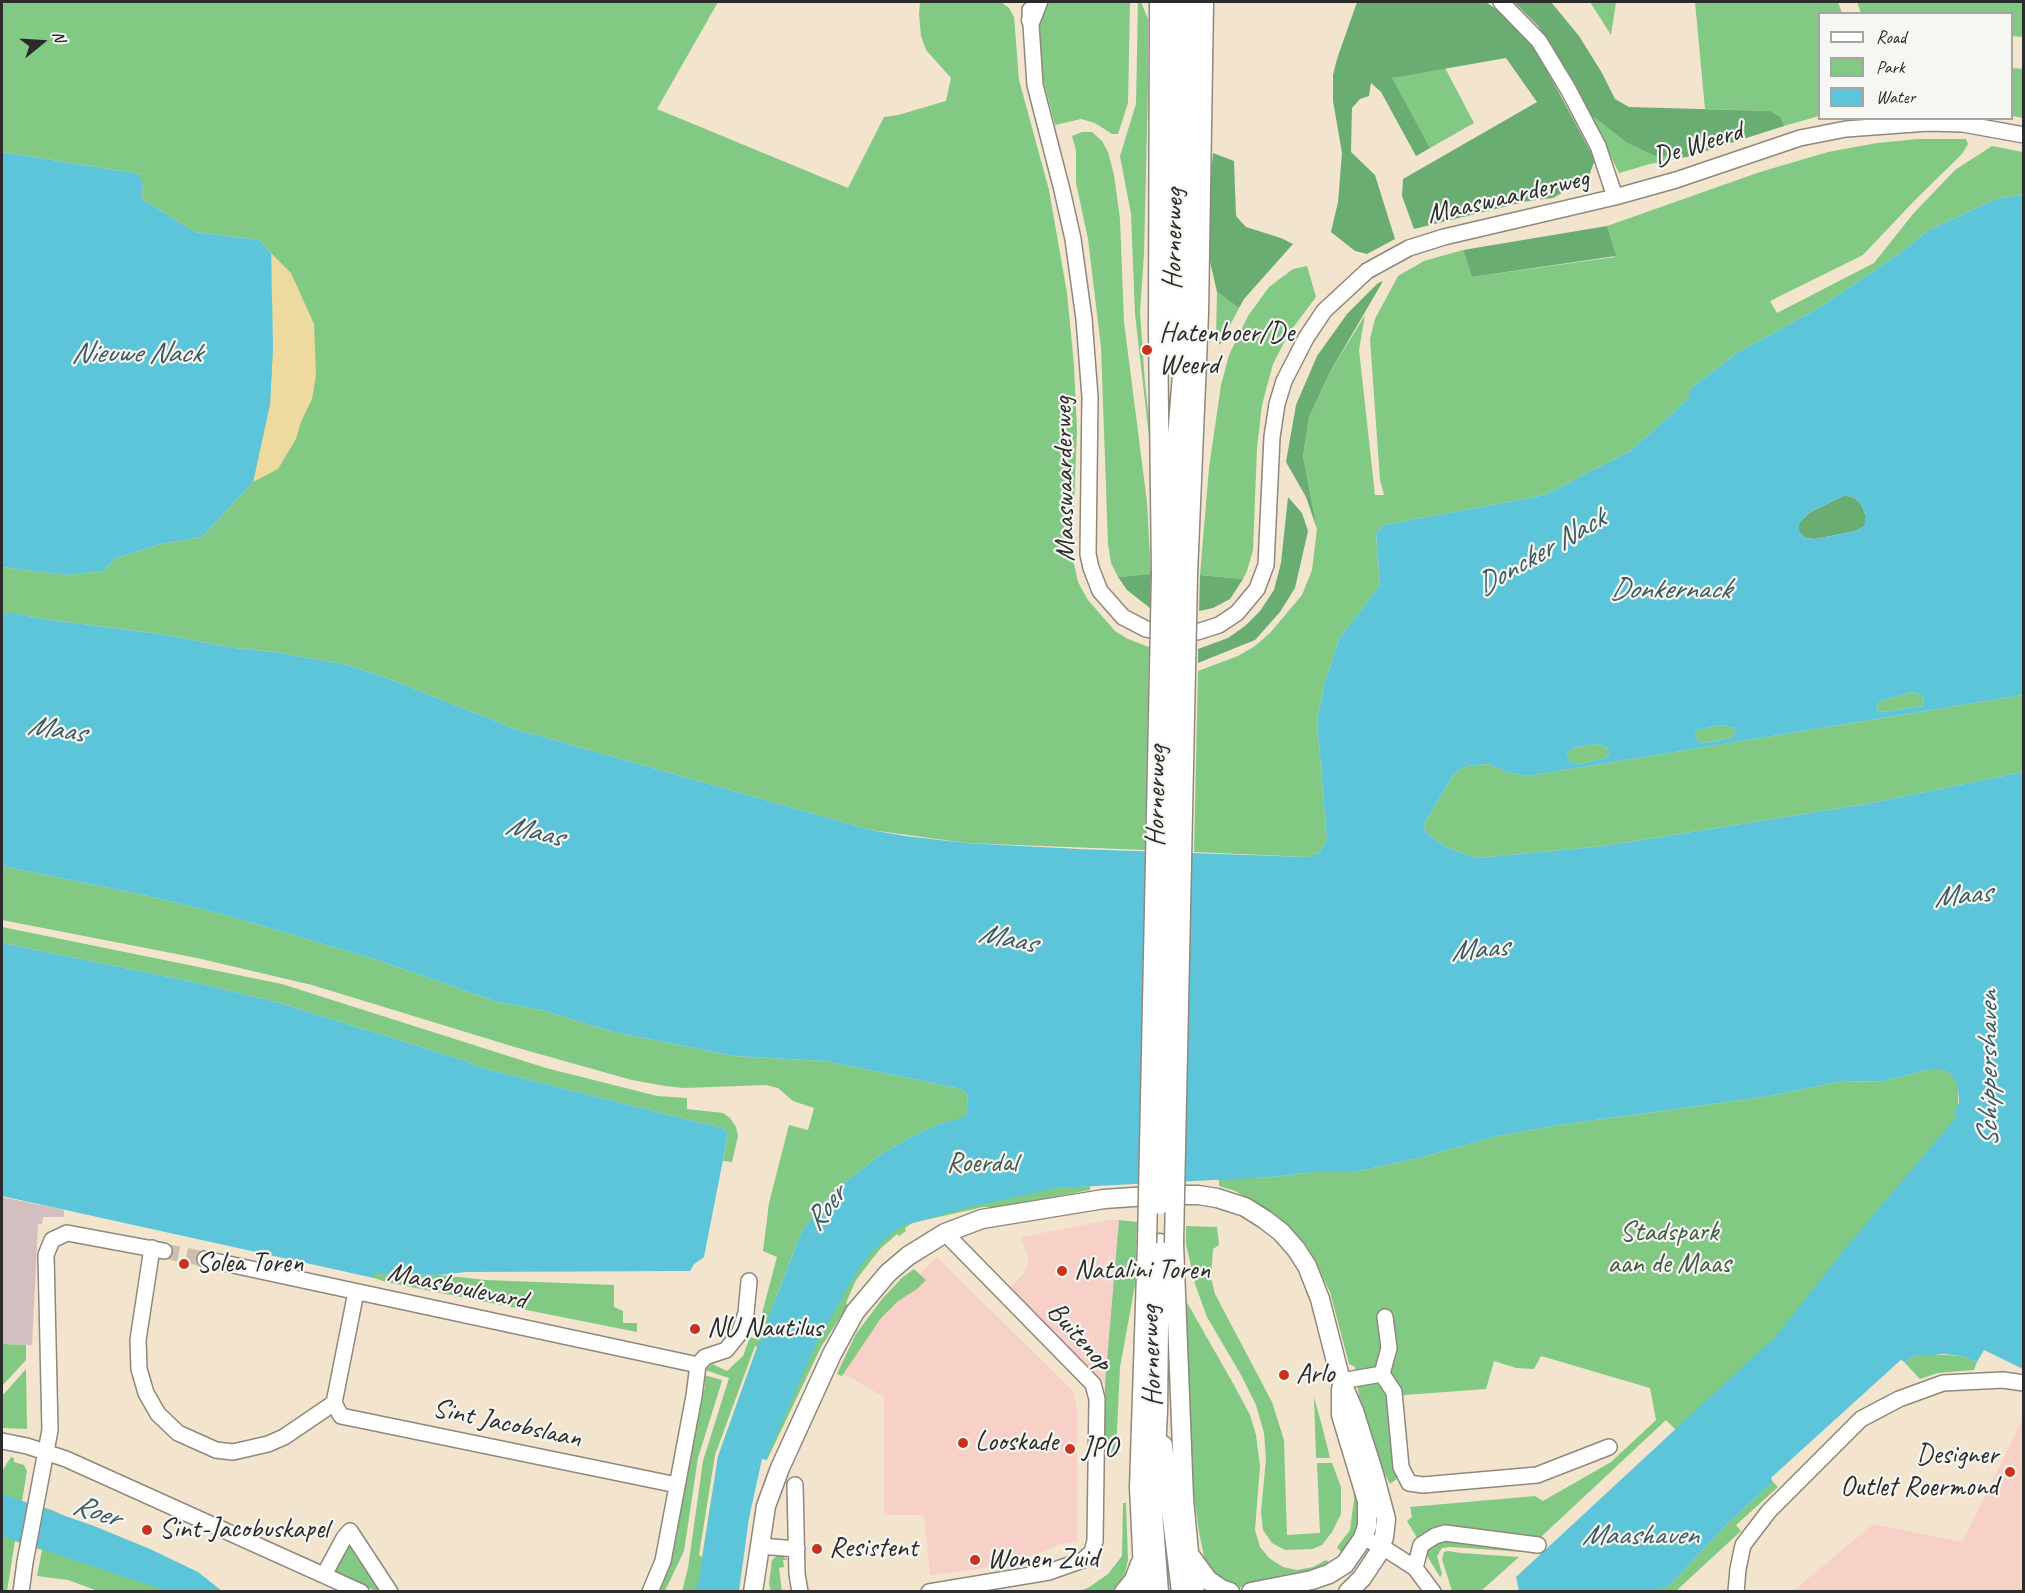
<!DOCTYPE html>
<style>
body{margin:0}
#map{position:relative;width:2025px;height:1593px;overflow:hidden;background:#f3e4cd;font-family:Caveat,sans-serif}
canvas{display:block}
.frame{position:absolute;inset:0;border:3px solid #2b2b2b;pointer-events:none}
.legend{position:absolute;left:1818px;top:12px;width:195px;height:108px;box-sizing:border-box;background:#f6f6f2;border:2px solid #a5a5a2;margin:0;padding:8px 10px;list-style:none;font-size:18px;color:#2b2b2b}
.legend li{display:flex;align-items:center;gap:12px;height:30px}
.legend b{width:30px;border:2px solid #a5a5a2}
.north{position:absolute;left:12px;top:12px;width:60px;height:60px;-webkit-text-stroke:4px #f6f6f2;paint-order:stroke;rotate:72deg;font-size:16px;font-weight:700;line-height:24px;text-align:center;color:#2b2b2b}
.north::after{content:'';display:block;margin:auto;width:21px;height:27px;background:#2b2b2b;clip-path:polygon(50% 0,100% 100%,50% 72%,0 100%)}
</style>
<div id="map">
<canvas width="2025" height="1593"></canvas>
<div class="frame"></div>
<ul class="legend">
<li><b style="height:8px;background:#fff"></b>Road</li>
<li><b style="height:16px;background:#82c984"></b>Park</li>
<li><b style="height:16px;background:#5dc5da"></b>Water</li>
</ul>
<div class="north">N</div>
</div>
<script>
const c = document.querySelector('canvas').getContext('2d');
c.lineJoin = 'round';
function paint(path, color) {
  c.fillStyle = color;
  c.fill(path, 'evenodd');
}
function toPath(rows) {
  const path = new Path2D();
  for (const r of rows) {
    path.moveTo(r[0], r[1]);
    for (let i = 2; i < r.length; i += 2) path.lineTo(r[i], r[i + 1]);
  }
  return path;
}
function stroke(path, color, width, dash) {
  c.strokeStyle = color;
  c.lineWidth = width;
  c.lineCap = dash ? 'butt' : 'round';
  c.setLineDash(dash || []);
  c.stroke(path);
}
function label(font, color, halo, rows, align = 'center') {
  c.font = font + ' Caveat,sans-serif';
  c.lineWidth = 4.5;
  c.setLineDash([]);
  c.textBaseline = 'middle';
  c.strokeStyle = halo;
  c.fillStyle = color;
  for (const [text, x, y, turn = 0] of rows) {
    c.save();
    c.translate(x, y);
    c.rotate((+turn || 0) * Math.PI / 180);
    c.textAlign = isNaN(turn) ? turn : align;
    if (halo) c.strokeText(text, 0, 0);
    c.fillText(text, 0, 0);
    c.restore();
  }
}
paint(toPath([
 [1107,1220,1119,1220,1105,1384,1008,1290,1024,1273,1029,1261,1021,1237],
 [937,1257,1073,1391,1077,1407,1077,1542,1060,1544,1036,1554,979,1569,930,1575,924,1515,884,1515,884,1397,837,1370,856,1334,882,1299,903,1277,914,1269,920,1274],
 [2023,1419,2023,1591,1793,1591,1873,1524,1962,1542]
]), '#f7d1c8');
paint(toPath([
 [2,1197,64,1210,64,1217,43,1217,42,1224,38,1224,32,1345,2,1344]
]), '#d2bfc0');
paint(toPath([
 [2,2,718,2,657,109,848,188,884,117,898,115,946,101,951,78,926,50,921,36,919,14,920,2,1001,2,1009,8,1014,17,1019,80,1049,190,1067,293,1074,365,1077,430,1072,555,1078,582,1088,600,1115,631,1128,639,1149,647,1145,850,966,843,871,830,515,729,384,677,347,665,281,653,235,648,160,634,43,619,18,614,2,614,2,567,68,575,103,571,116,558,161,544,202,537,253,482,273,346,271,253,259,240,195,232,142,199,143,182,140,181,140,174,2,152],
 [1045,2,1130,2,1128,103,1118,134,1112,134,1095,123,1081,119,1055,125,1040,68,1037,27],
 [1138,2,1141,2,1148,19,1148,88,1144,254,1140,312,1145,383,1157,489,1155,489,1135,314,1131,214,1120,156,1136,104],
 [1590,2,1616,2,1611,35],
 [1695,2,1838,2,1842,13,1820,14,1819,116,1784,126,1781,117,1769,111,1705,109],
 [1857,2,2023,2,2023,37,2012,36,2012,14,1861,13],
 [1445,68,1474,123,1430,148,1391,78],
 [2012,68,2023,69,2023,118,2012,116],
 [1591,115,1627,143,1655,156,1687,157,1650,164,1619,173],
 [1082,132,1092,132,1102,141,1108,152,1114,175,1120,219,1124,322,1147,502,1151,574,1118,577,1111,563,1108,544,1101,347,1088,239,1076,183,1076,150,1072,136],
 [1918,139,1966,139,1968,144,1962,154,1914,201,1863,255,1770,301,1777,313,1874,263,1913,214,1955,170,1992,146,2023,152,2023,195,1996,199,1927,231,1903,251,1820,307,1737,353,1691,388,1688,399,1630,451,1545,495,1384,525,1376,533,1380,585,1339,639,1325,682,1317,720,1327,840,1319,853,1306,857,1194,852,1198,671,1238,656,1255,646,1270,633,1302,595,1312,570,1317,529,1303,456,1309,417,1329,374,1365,315,1359,350,1375,495,1384,495,1380,480,1370,339,1375,319,1398,276,1424,261,1463,250,1472,277,1615,257,1607,226,1760,172,1828,152,1877,143],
 [1307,266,1316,297,1289,333,1273,364,1262,405,1257,448,1253,550,1247,571,1243,579,1200,575,1209,468,1221,385,1229,355,1248,316,1269,287,1293,269],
 [1217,292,1239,308,1220,345,1216,339],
 [1913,692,1922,696,1924,701,1923,706,1882,712,1878,710,1877,705,1881,701],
 [2023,695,2023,772,1866,804,1604,846,1478,858,1466,855,1442,845,1425,831,1424,824,1455,772,1467,766,1488,764,1506,772,1528,776],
 [1721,725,1735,728,1734,735,1731,738,1705,743,1700,742,1697,739,1695,732,1698,730],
 [1595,744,1607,747,1609,754,1605,758,1581,764,1571,762,1568,758,1566,754,1573,748],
 [2,866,148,896,229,916,377,960,498,1002,542,1010,613,1032,734,1056,825,1061,961,1089,968,1095,966,1115,964,1118,939,1124,909,1138,880,1155,840,1186,820,1207,802,1231,775,1300,841,1200,1090,1186,1090,1190,990,1209,989,1207,983,1207,912,1223,905,1228,906,1231,899,1236,897,1234,880,1249,856,1280,846,1303,848,1305,821,1347,767,1460,761,1459,753,1493,736,1591,682,1591,688,1568,703,1461,729,1378,705,1370,712,1364,727,1371,743,1356,750,1337,756,1339,765,1321,761,1317,777,1257,763,1251,769,1203,789,1125,808,1130,814,1108,793,1101,778,1088,766,1085,684,1088,665,1086,632,1080,518,1048,312,985,197,958,2,920],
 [2,927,282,984,546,1068,657,1096,687,1098,687,1109,723,1113,730,1118,736,1127,738,1136,732,1162,723,1161,728,1134,725,1129,475,1066,469,1062,280,1003,203,984,2,943],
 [1927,1070,1943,1070,1951,1074,1956,1080,1958,1086,1958,1115,1777,1337,1676,1430,1666,1420,1541,1537,1532,1541,1446,1530,1419,1541,1407,1521,1412,1517,1410,1507,1535,1496,1543,1501,1611,1462,1656,1420,1650,1388,1541,1356,1534,1369,1516,1368,1494,1361,1486,1389,1404,1395,1390,1401,1396,1473,1398,1478,1390,1484,1382,1469,1360,1405,1355,1367,1349,1364,1330,1292,1308,1248,1291,1229,1277,1216,1235,1191,1219,1186,1219,1179,1273,1177,1314,1172,1354,1172,1419,1158,1498,1136,1559,1125,1771,1096,1838,1082,1884,1081],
 [1119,1220,1137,1222,1135,1285,1120,1367,1116,1453,1104,1453,1105,1384],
 [1186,1226,1217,1227,1219,1245,1213,1249,1211,1278,1215,1294,1272,1402,1284,1440,1287,1535,1320,1533,1317,1463,1332,1463,1341,1487,1341,1514,1332,1532,1322,1545,1312,1549,1285,1550,1272,1543,1263,1530,1261,1512,1266,1459,1264,1433,1256,1405,1241,1375,1207,1317,1195,1284,1186,1244],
 [914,1269,926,1280,917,1289,898,1301,881,1318,842,1376,837,1374,856,1334,882,1299,903,1277],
 [373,1274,439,1275,486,1280,614,1285,614,1307,623,1311,623,1323,637,1323,637,1332,386,1282,374,1278],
 [1181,1292,1234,1385,1250,1415,1256,1435,1260,1466,1255,1530,1260,1547,1269,1558,1283,1567,1297,1570,1313,1567,1326,1560,1333,1565,1259,1585,1236,1588,1218,1578,1205,1562,1199,1532,1190,1467],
 [2,1344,26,1345,26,1360,2,1386],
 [1929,1354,1961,1356,1977,1362,1974,1370,1938,1373,1920,1379,1905,1363,1913,1356],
 [26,1369,27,1429,2,1428,2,1396],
 [704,1375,722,1380,721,1384,698,1458,684,1551,665,1591,657,1592,679,1505,705,1386],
 [1314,1397,1322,1426,1330,1458,1316,1458],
 [1335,1427,1340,1427,1359,1490,1358,1529,1343,1555,1337,1547,1350,1530,1354,1499,1353,1484],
 [11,1457,14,1458,14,1462,24,1465,27,1471,22,1501,52,1510,222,1591,98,1591,68,1580,37,1576,42,1550,15,1541,7,1591,2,1592,2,1471],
 [1773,1482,1778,1487,1736,1525,1741,1531,1676,1591,1646,1591,1669,1586,1728,1523],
 [1123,1503,1126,1503,1128,1560,1125,1573,1120,1584,1112,1591,1076,1592,1088,1588,1108,1574,1122,1556],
 [1445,1537,1528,1549,1523,1552,1450,1547,1442,1548,1437,1556,1442,1574,1440,1577,1423,1549],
 [349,1542,385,1591,376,1591,332,1571],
 [1448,1551,1461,1553,1519,1557,1481,1591,1452,1591,1442,1559,1444,1552],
 [779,1554,788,1560,783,1560,784,1567,779,1568,782,1591,771,1591,769,1584,772,1560]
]), '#82c984');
paint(toPath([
 [1357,2,1486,2,1500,12,1527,39,1542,61,1595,160,1588,178,1553,198,1528,201,1414,229,1402,196,1403,179,1537,102,1506,58,1392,78,1430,148,1416,156,1381,92,1371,83,1369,96,1360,99,1352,108,1351,152,1375,175,1395,239,1367,254,1355,251,1331,232,1338,202,1342,153,1333,101,1333,75,1337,59],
 [1514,2,1551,2,1579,36,1602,73,1615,99,1629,107,1770,111,1781,117,1784,126,1687,157,1655,156,1627,143,1591,115,1576,85,1552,47,1538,26],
 [1213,153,1234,161,1236,216,1246,227,1281,238,1293,244,1244,299,1239,308,1217,292,1208,253,1208,210],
 [1607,226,1616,256,1472,277,1463,250],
 [1383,281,1329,374,1309,417,1303,456,1317,529,1306,497,1286,462,1296,405,1317,356,1347,314,1378,283],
 [1845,495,1855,498,1861,504,1866,516,1865,526,1855,531,1816,539,1805,538,1799,531,1799,523,1809,513],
 [1288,497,1302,513,1308,531,1295,588,1280,612,1255,640,1198,663,1198,649,1228,638,1245,626,1260,611,1274,590,1281,563],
 [1151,574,1150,608,1127,590,1118,577],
 [1200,575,1243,579,1230,599,1213,608,1199,611]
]), '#69ad72');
paint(toPath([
 [271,253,291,273,314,324,316,375,312,399,301,422,296,439,278,469,253,482,270,404,273,346]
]), '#eeda9e');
paint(toPath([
 [2,152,140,174,140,180,143,181,142,199,195,232,259,240,271,253,273,346,270,404,253,482,202,537,161,544,116,558,103,571,68,575,2,567],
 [2023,195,2023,695,1528,776,1506,772,1488,764,1467,766,1455,772,1424,824,1425,831,1442,845,1466,855,1478,858,1604,846,1729,826,1866,804,2023,772,2023,1369,1984,1350,1977,1362,1961,1356,1943,1354,1913,1356,1905,1363,1901,1360,1771,1478,1773,1482,1728,1523,1669,1586,1646,1592,1519,1591,1516,1577,1776,1336,1844,1250,1957,1116,1954,1112,1959,1103,1958,1086,1951,1074,1943,1070,1927,1070,1884,1081,1838,1082,1771,1096,1559,1125,1498,1136,1419,1158,1354,1172,1314,1172,1273,1177,1056,1188,966,1208,902,1226,892,1233,873,1251,857,1271,816,1344,766,1459,762,1459,749,1518,739,1591,695,1591,699,1580,718,1456,760,1340,762,1341,770,1323,767,1321,802,1231,820,1207,840,1186,880,1155,909,1138,939,1124,964,1117,966,1115,968,1095,961,1089,825,1061,734,1056,613,1032,542,1010,498,1002,377,960,229,916,148,896,2,866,2,614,18,614,43,619,160,634,235,648,281,653,347,665,384,677,515,729,871,830,905,836,966,843,1078,849,1306,857,1319,853,1327,840,1317,720,1325,682,1339,639,1380,585,1376,533,1384,525,1545,495,1630,451,1688,399,1691,388,1737,353,1820,307,1903,251,1927,231,1996,199],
 [1845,495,1855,498,1861,504,1866,516,1864,526,1855,531,1816,539,1805,538,1799,531,1799,523,1809,513],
 [1913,692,1922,696,1924,701,1923,706,1882,712,1878,710,1877,705,1881,701],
 [1721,725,1735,728,1734,735,1731,738,1705,743,1700,742,1697,739,1695,732,1698,730],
 [1595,744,1607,747,1609,754,1605,758,1581,764,1571,762,1568,758,1566,754,1573,748],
 [2,943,203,984,280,1003,469,1062,475,1066,725,1129,728,1134,704,1257,694,1264,690,1271,466,1272,439,1275,374,1274,374,1278,2,1196],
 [2,1494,94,1526,150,1549,198,1572,222,1591,167,1591,2,1536]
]), '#5dc5da');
paint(toPath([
 [755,1346,757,1347,718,1456,702,1557,699,1555,715,1455],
 [1901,1360,1905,1363,1903,1365,1901,1364,1775,1478,1775,1484,1771,1478]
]), '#f3e4cd');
stroke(toPath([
 [164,1251,205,1259]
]), '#cbbfad', 15, [15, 8]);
const minor = toPath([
 [1501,2,1539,41,1568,89,1598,146,1615,197],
 [1030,10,1035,85,1062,190,1073,239,1084,319,1090,397,1088,554,1091,568,1100,591,1123,617,1146,629,1171,633,1197,632,1219,625,1237,613,1257,589,1266,565,1272,437,1277,404,1284,381,1306,338,1324,311,1367,271,1409,248,1444,237,1615,197,1676,180,1800,138,1846,129,1928,123,1963,124,2024,135],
 [152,1248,138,1340,139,1369,146,1393,158,1414,178,1433,216,1450,233,1452,268,1444,284,1437,334,1403,356,1292],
 [205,1259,698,1365],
 [1382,1374,1389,1348,1385,1317],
 [1341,1381,1382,1374,1394,1392,1401,1467,1409,1483,1423,1485,1537,1475,1609,1447],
 [334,1403,341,1416,677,1485],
 [2,1441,27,1446,66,1459,361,1592],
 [795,1485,797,1574,800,1592],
 [1363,1538,1381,1546,1415,1568,1433,1592],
 [759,1546,797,1549],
 [1415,1568,1421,1545,1435,1536,1445,1533,1538,1545],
 [324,1575,344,1538,350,1531,390,1592],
 [21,1592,25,1562,50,1430,46,1255,52,1240,67,1233,164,1251],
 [650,1592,663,1561,694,1396,698,1365,705,1357,726,1350,739,1334,746,1313,749,1281],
 [929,1592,1049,1572,1083,1560,1092,1552,1095,1541,1097,1399,1093,1384,945,1233],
 [1736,1592,1738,1569,1743,1545,1769,1511,1861,1419,1899,1399,1943,1383,2003,1380,2024,1383]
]);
const major = toPath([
 [1159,2,1158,329,1161,574],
 [1173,2,1172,322,1174,361],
 [1031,20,1038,2],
 [1175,574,1177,437,1186,325,1190,2],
 [1188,574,1199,313,1204,2],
 [1174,1243,1184,1499,1189,1552,1195,1592],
 [1163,1445,1181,1592],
 [1192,1558,1208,1580,1221,1589,1230,1592],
 [753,1592,766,1506,780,1468,832,1354,855,1312,888,1273,908,1256,945,1233,982,1219,1104,1199,1163,1195,1198,1195,1217,1198,1245,1207,1264,1219,1281,1232,1296,1249,1307,1266,1320,1299,1341,1381,1354,1411,1374,1474,1386,1519,1384,1537,1378,1554,1362,1578,1348,1592],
 [1124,1592,1134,1580,1140,1564],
 [1144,1592,1139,1487,1147,1243],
 [1159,1592,1153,1511,1158,1411,1160,1243],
 [1251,1592,1312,1580,1329,1574,1345,1564,1363,1538,1367,1526,1367,1501,1341,1415,1341,1389]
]);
stroke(minor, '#8f887c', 18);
stroke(major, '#8f887c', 21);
stroke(minor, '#fff', 15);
stroke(major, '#fff', 18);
const majorBridge = toPath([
 [1160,1205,1175,574],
 [1147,1243,1161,574],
 [1174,1243,1188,574]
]);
stroke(majorBridge, '#8f887c', 21, []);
stroke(majorBridge, '#fff', 18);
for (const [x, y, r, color] of [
 [1147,350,6,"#c8321e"],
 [184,1264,6,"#c8321e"],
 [1062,1271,6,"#c8321e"],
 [695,1329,6,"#c8321e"],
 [1284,1375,6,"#c8321e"],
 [963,1443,6,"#c8321e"],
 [1070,1449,6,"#c8321e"],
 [2010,1472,6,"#c8321e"],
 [147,1530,6,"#c8321e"],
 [817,1549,6,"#c8321e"],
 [975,1560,6,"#c8321e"]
]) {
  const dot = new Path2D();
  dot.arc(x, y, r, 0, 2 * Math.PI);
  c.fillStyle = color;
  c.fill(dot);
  stroke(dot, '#f6f6f2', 2);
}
label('28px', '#2b2b2b', '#f6f6f2', [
 ["De Weerd",1698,145,-18],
 ["Maaswaarderweg",1508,197,-13],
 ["Hornerweg",1174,239,-89],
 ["Maaswaarderweg",1065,479,-91],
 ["Hornerweg",1157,796,-89],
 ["Maasboulevard",457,1287,12],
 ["Buitenop",1079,1337,48],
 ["Hornerweg",1152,1356,-92],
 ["Sint Jacobslaan",507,1424,12]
]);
label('28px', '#2b2b2b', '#f6f6f2', [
 ["Hatenboer/De",1159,334],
 ["Weerd",1159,366],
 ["Solea Toren",196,1264],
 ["Natalini Toren",1074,1271],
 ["NU Nautilus",707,1329],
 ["Arlo",1296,1375],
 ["Looskade",975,1443],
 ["JPO",1082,1449],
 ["Designer",1998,1456,"right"],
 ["Outlet Roermond",1998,1488,"right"],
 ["Sint-Jacobuskapel",159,1530],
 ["Resistent",829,1549],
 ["Wonen Zuid",987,1560]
], 'left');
label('28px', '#455a46', '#f6f6f2', [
 ["Roerdal",982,1164],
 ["Stadspark",1669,1233],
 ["aan de Maas",1669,1265]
]);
label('italic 30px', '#3a5960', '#f6f6f2', [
 ["Nieuwe Nack",136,354],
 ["Doncker Nack",1541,553,-30],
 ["Donkernack",1670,590],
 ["Maas",56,730,8],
 ["Maas",534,832,13],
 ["Maas",1962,896,-6],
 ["Maas",1007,939,11],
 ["Maas",1479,950,-6],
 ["Schippershaven",1989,1069,-90],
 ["Roer",826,1209,-52],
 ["Roer",96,1512,18],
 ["Maashaven",1640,1536]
]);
</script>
